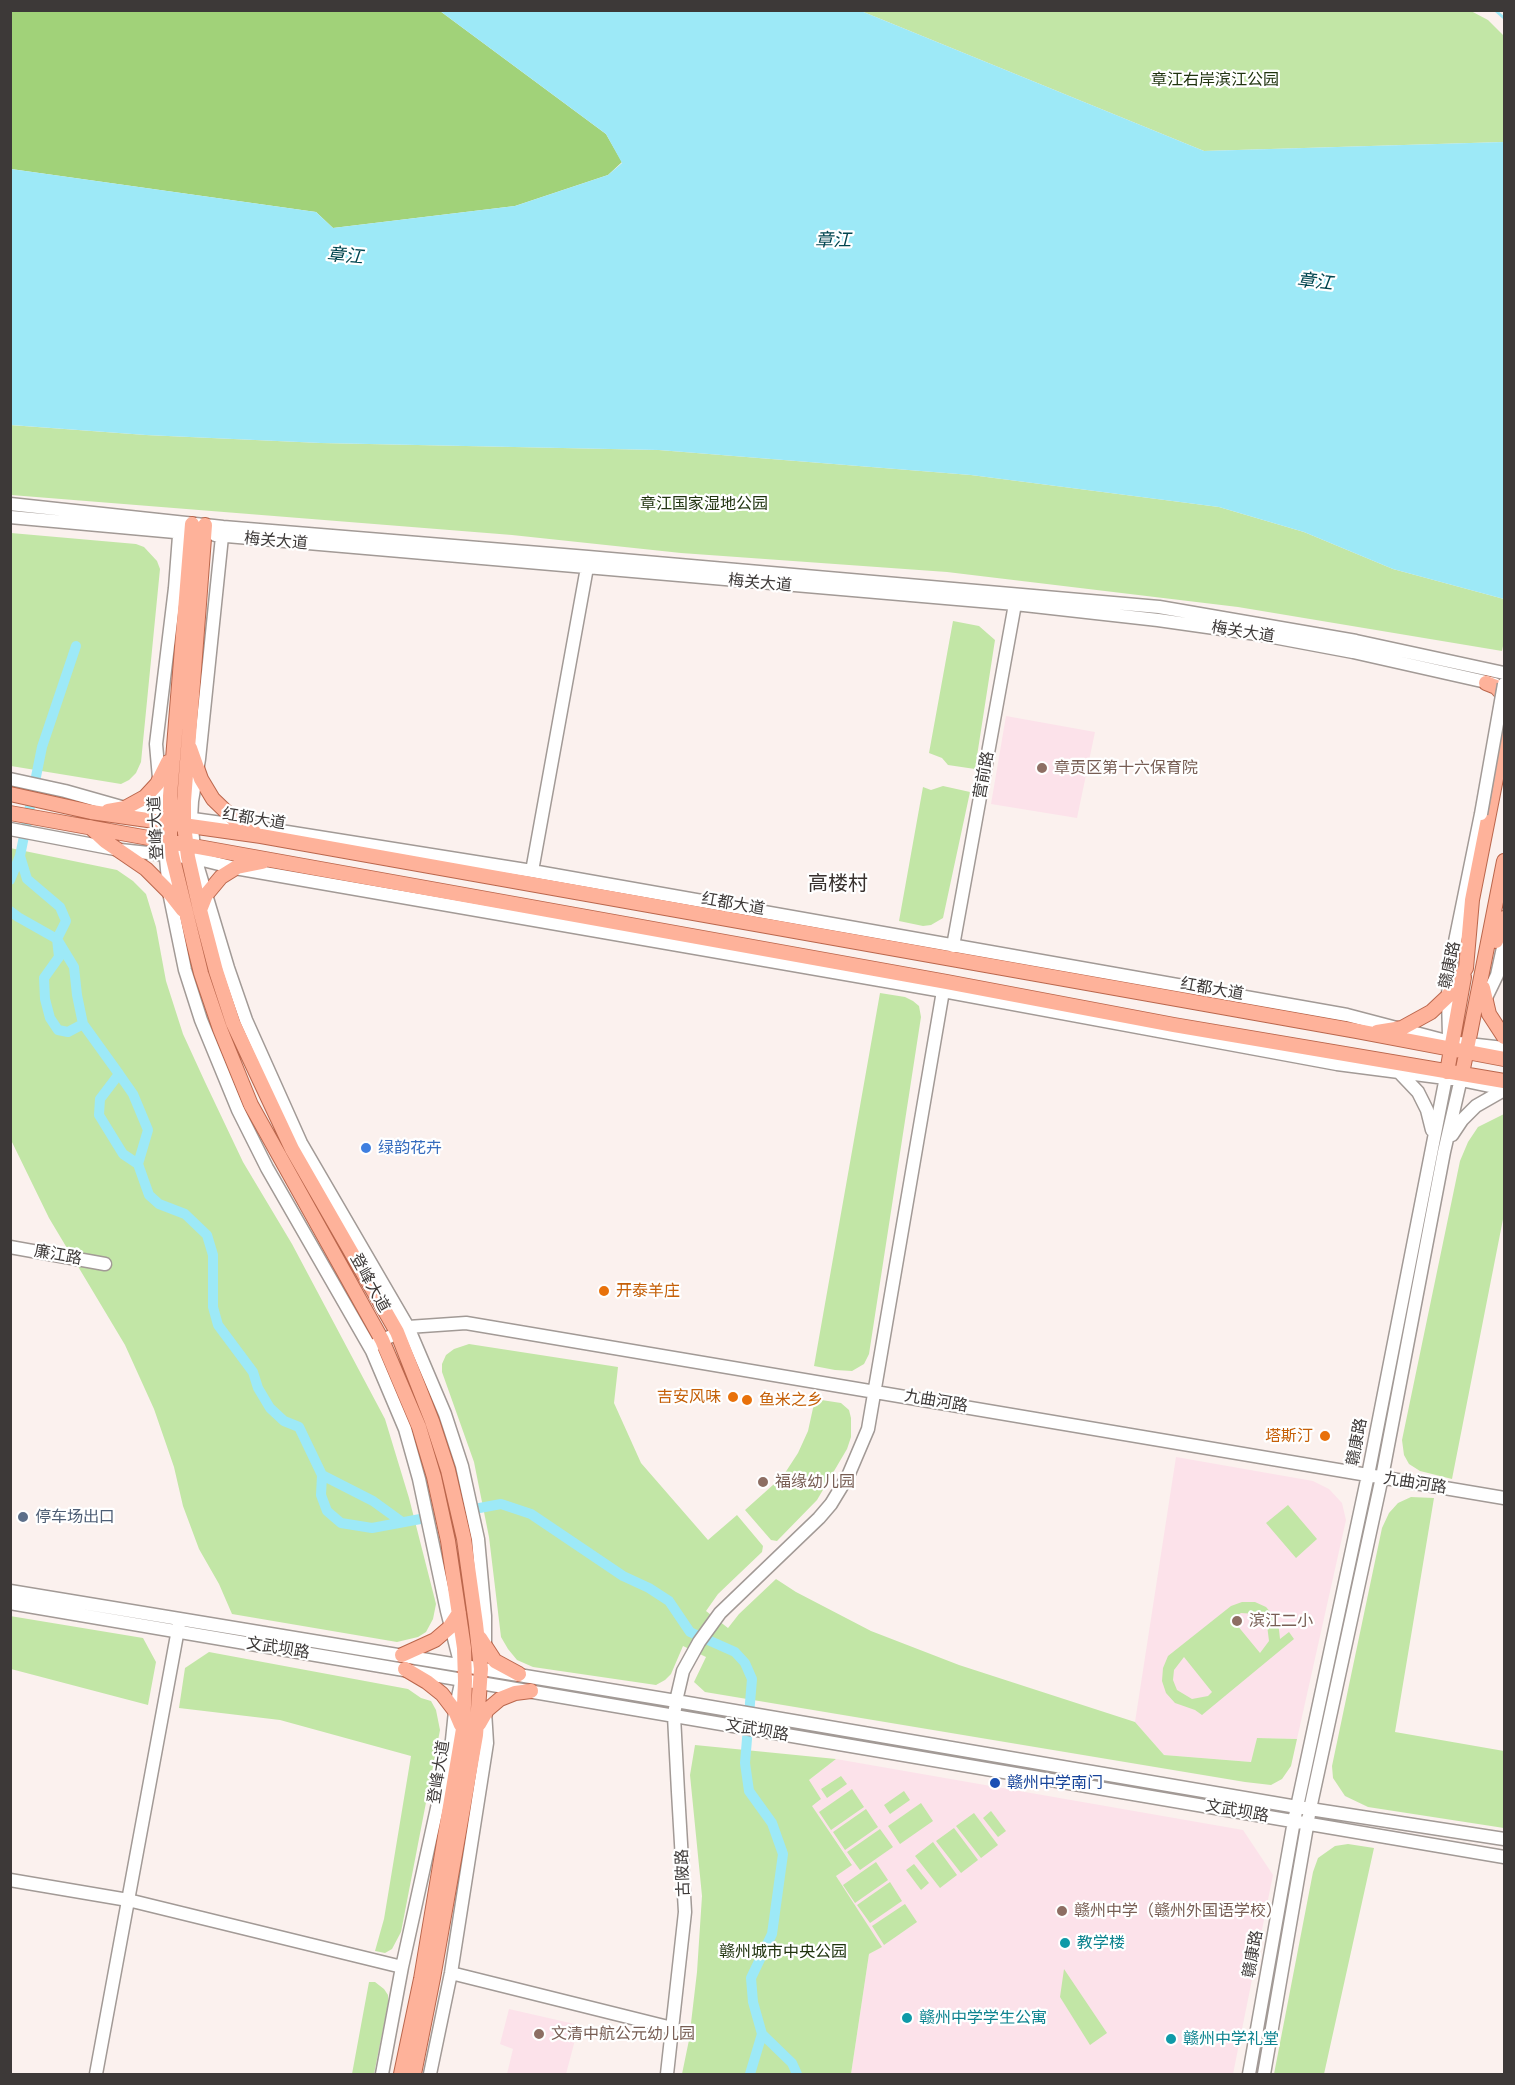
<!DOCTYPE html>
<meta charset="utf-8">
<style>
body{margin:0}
#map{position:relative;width:1515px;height:2085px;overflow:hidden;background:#fbf1ee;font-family:Inter,sans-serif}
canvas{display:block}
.frame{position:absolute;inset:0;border:12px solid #3d3938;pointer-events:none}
</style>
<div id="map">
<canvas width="1515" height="2085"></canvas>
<div class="frame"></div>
</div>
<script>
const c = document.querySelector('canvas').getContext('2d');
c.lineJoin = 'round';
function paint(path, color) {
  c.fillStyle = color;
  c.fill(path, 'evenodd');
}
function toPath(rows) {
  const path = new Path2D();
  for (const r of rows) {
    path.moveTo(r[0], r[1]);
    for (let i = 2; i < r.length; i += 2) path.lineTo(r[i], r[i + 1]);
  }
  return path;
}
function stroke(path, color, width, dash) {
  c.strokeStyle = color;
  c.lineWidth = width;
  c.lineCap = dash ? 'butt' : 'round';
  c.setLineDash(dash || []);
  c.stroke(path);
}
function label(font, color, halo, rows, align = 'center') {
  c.font = font + ' Inter,"Noto Sans SC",sans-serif';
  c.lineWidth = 4.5;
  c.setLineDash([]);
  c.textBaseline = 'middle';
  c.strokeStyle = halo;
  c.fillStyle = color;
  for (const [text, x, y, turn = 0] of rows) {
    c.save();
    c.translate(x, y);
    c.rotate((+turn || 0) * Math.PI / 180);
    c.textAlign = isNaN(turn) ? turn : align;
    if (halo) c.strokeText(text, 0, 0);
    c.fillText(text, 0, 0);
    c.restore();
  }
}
paint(toPath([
 [1006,716,1095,732,1077,818,991,804],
 [1176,1457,1313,1481,1329,1489,1342,1503,1346,1520,1297,1739,1257,1738,1251,1762,1164,1755,1135,1722],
 [836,1759,1243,1830,1273,1875,1233,2074,851,2074,869,1954,881,1947,836,1876,852,1864,811,1805,809,1780],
 [509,2009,579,2025,566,2074,507,2074,513,2049,500,2044]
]), '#fce2ea');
paint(toPath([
 [861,11,1471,11,1488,20,1504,36,1504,142,1204,151],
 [10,425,146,435,321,443,659,450,971,475,1219,507,1304,532,1393,569,1504,599,1504,641,1502,651,1238,607,947,572,681,553,512,535,11,495],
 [11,533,136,544,144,547,157,561,160,569,141,762,136,773,129,780,121,784,11,766],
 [953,621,979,626,995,640,975,769,948,765,942,758,929,753],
 [943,786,970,792,943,918,931,925,923,926,899,921,923,787,931,790],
 [10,848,117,870,133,881,146,894,156,927,166,981,183,1034,205,1082,243,1162,292,1244,385,1419,409,1498,436,1604,433,1619,426,1632,418,1637,397,1642,232,1614,219,1584,199,1549,183,1506,174,1467,154,1409,125,1345,49,1218,11,1140],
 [880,993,905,997,913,1001,919,1006,921,1017,869,1354,864,1364,852,1371,835,1370,814,1366],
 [1504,1114,1504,1214,1452,1479,1420,1471,1409,1464,1404,1455,1402,1440,1460,1161,1468,1142,1478,1127],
 [469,1344,618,1367,614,1403,641,1463,708,1540,737,1515,763,1546,762,1552,718,1594,706,1611,728,1628,739,1614,776,1579,796,1592,871,1631,959,1665,1135,1722,1164,1755,1251,1762,1257,1738,1297,1739,1291,1766,1282,1779,1271,1785,1245,1782,705,1692,694,1682,706,1657,683,1646,671,1674,665,1680,656,1685,533,1667,517,1660,508,1649,501,1637,489,1537,474,1462,442,1372,442,1364,446,1355,454,1349],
 [815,1399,841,1403,849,1410,851,1418,851,1437,847,1449,817,1500,777,1541,771,1540,745,1510,783,1476,798,1453,808,1431],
 [1411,1497,1434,1498,1395,1732,1504,1751,1504,1828,1368,1807,1345,1796,1333,1778,1332,1766,1382,1528,1389,1513,1398,1503],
 [1288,1505,1317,1539,1296,1558,1266,1523],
 [1242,1602,1255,1602,1266,1607,1278,1621,1280,1639,1289,1632,1294,1639,1202,1715,1195,1710,1175,1703,1166,1693,1162,1681,1163,1668,1168,1656,1231,1606],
 [1241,1613,1256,1614,1267,1625,1269,1641,1260,1653,1232,1619],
 [1184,1657,1212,1692,1208,1696,1192,1699,1177,1690,1173,1680,1174,1670],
 [10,1616,143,1638,156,1662,148,1705,11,1669],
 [209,1652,408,1689,421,1698,431,1701,436,1710,440,1730,401,1932,392,1949,385,1953,375,1951,384,1919,411,1756,280,1720,179,1708,185,1668],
 [695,1745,836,1759,809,1780,821,1799,812,1806,852,1865,836,1876,882,1947,869,1954,851,2074,682,2074,689,2040,697,1972,702,1896,690,1775],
 [841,1776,847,1784,827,1798,821,1789],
 [852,1789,864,1807,831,1830,819,1812],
 [904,1791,910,1800,890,1814,884,1805],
 [921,1803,933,1821,900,1844,888,1826],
 [866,1809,878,1827,845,1850,833,1832],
 [991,1811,1006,1831,998,1837,983,1818],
 [974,1813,998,1845,981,1858,956,1826],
 [954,1828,978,1860,961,1873,936,1841],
 [880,1829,893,1847,860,1870,847,1852],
 [933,1842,957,1875,940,1888,915,1856],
 [1348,1844,1374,1848,1324,2074,1274,2074,1313,1872,1318,1858,1335,1846],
 [876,1862,888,1880,855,1903,843,1885],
 [914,1864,929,1883,921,1890,906,1870],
 [890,1882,902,1901,870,1923,857,1905],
 [905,1904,917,1922,884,1945,872,1926],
 [1064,1969,1107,2033,1090,2045,1060,1997],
 [369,1982,375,1982,384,1989,388,1995,388,2004,374,2074,352,2074]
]), '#c2e6a6');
paint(toPath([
 [11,10,440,11,606,134,622,162,608,175,515,206,333,228,316,212,11,169]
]), '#a1d279');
paint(toPath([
 [440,11,861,11,1204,151,1504,142,1504,599,1393,569,1304,532,1219,507,971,475,659,450,321,443,146,435,11,425,11,169,316,212,333,228,515,206,608,175,622,163,606,134]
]), '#9de9f7');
stroke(toPath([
 [1495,10,1504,18]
]), '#9de9f7', 3);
stroke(toPath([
 [76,646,42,747,20,856,27,879,60,907,66,921,57,939,59,957,44,978,45,999,50,1018,58,1030,68,1032,83,1024,119,1074,100,1099,99,1115,123,1154,138,1164,149,1195,159,1204,185,1214,207,1235,213,1255,213,1307,218,1325,253,1372,258,1388,270,1408,284,1421,299,1427,322,1475,321,1495,327,1511,341,1523,372,1528,501,1504,531,1514,623,1576,649,1588,669,1601,690,1632,735,1652,745,1663,752,1679,745,1763,749,1791,772,1823,783,1854,772,1934,751,1978,753,2002,762,2034,792,2063,797,2074],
 [10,880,20,856],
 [10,911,18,917,57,939,74,967,77,995,83,1024],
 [119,1074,133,1094,148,1130,138,1164],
 [322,1475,373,1501,402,1522],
 [750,2074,762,2034]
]), '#9de9f7', 10);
const secondary = toPath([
 [10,504,223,527,588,557,1159,607,1356,641,1504,673],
 [10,517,186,533],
 [180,523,175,588,156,744,169,892,185,970,201,1020,238,1110,267,1168,372,1351,405,1429,419,1479,447,1611,461,1666],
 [223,527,199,759,192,801,191,819,195,858,228,968,246,1020,301,1143,408,1327,445,1414,462,1466,478,1539,485,1616,485,1648],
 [215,535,1015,604,1158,620,1257,634,1353,652,1495,684],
 [10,779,65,791,125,808,164,815,287,832,532,871,1347,1015,1450,1042,1504,1048],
 [10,829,120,850,195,858,235,868,943,991,1337,1064,1461,1080,1504,1089],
 [532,871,588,562],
 [953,946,1015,604],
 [1483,1004,1497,975,1504,943],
 [1449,1037,1448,996,1450,966,1481,814],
 [1398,1071,1418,1092,1427,1110,1432,1130],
 [1452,1135,1462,1120,1476,1106,1504,1090],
 [10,1247,105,1264],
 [376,1344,408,1327,466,1323,1504,1498],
 [10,1591,676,1701,1297,1807,1504,1839],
 [10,1603,1504,1857],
 [10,1880,128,1900,402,1967],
 [451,1973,672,2028],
 [96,2074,179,1624],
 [382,2074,402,1967,452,1740,455,1711,461,1683],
 [430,2074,451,1973,487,1743,485,1711],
 [667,2074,685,1912,678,1792,674,1716,676,1701,683,1671,699,1642,720,1613,819,1518,831,1504,848,1476,868,1429,943,991],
 [1249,2074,1294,1821,1368,1475,1447,1072],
 [1264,2074,1310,1809,1382,1477,1444,1152,1462,1074]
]);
const primary = toPath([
 [192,524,170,796,170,842,172,855,201,973,220,1029,251,1105,382,1340,419,1427,434,1477,448,1541,464,1648,465,1681,463,1729,421,1979,401,2074],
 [205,525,184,801,184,825,188,857,200,910,216,971,233,1023,292,1149,397,1332,432,1421,448,1470,464,1539,476,1624,481,1669,476,1735,433,1978,414,2074],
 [1486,683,1496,687,1504,696],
 [190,748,201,779,213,799,242,827,254,832],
 [10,794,91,812,261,836,1357,1031,1504,1059],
 [108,811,125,808,145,797,157,784,168,762],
 [10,813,947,982,1174,1025,1504,1081],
 [90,827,105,841,146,869,168,891,183,910],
 [200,910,206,895,221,877,237,867,262,862],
 [1496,941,1504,918],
 [1483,988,1489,1014,1504,1037],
 [1377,1032,1402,1028,1431,1012,1448,996,1466,968,1472,900,1504,738],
 [1447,1072,1464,977],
 [1462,1074,1504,861],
 [480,1638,495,1661,519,1674],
 [402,1655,435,1640,449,1628,459,1613],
 [405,1669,427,1682,442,1694,455,1711,461,1725],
 [479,1724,487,1710,500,1699,515,1693,531,1691]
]);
stroke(secondary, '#a29a96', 15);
stroke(primary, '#ba664c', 16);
stroke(secondary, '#fff', 12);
stroke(primary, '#feb29a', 14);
const secondaryBridge = toPath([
 [1481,814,1504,684]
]);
stroke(secondaryBridge, '#a29a96', 15, []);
stroke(secondaryBridge, '#fff', 12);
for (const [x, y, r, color] of [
 [1042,768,6,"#8d6e63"],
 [366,1148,6,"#3f7fe0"],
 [604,1291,6,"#e8710a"],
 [733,1397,6,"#e8710a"],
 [747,1400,6,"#e8710a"],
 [1325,1436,6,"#e8710a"],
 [763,1482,6,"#8d6e63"],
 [23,1517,6,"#5c6f8a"],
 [1237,1621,6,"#8d6e63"],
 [995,1783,6,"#1a4fb4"],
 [1062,1911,6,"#8d6e63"],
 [1065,1943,6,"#0f9aa8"],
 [907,2018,6,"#0f9aa8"],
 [539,2034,6,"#8d6e63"],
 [1171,2039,6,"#0f9aa8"]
]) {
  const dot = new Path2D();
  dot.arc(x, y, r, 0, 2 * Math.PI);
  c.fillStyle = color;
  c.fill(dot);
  stroke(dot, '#fff', 2);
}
label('16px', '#213410', '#fff', [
 ["章江右岸滨江公园",1215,80],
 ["章江国家湿地公园",704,504],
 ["赣州城市中央公园",783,1952]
]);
label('16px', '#3d3938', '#fff', [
 ["梅关大道",276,541,5],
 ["梅关大道",760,583,5],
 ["梅关大道",1243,632,9],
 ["营前路",984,775,-80],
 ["红都大道",254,819,9],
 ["登峰大道",156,828,-93],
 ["红都大道",733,904,10],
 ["赣康路",1450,965,-78],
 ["红都大道",1212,989,10],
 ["廉江路",58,1255,10],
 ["登峰大道",370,1283,61],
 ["九曲河路",936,1401,10],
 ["赣康路",1357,1442,-79],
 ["九曲河路",1415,1483,9],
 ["文武坝路",278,1648,9],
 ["文武坝路",757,1730,10],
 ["登峰大道",439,1772,-81],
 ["文武坝路",1237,1811,10],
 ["古陂路",683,1873,-92],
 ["赣康路",1253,1954,-80]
]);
label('16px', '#785e54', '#fff', [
 ["章贡区第十六保育院",1054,768],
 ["福缘幼儿园",775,1482],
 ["滨江二小",1249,1621],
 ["赣州中学（赣州外国语学校）",1074,1911],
 ["文清中航公元幼儿园",551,2034]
], 'left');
label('16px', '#366cbe', '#fff', [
 ["绿韵花卉",378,1148]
], 'left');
label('16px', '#c56008', '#fff', [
 ["开泰羊庄",616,1291],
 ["吉安风味",721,1397,"right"],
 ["鱼米之乡",759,1400],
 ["塔斯汀",1313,1436,"right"]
], 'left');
label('16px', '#4e5e75', '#fff', [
 ["停车场出口",35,1517]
], 'left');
label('16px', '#164399', '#fff', [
 ["赣州中学南门",1007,1783]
], 'left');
label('16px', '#0d838f', '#fff', [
 ["教学楼",1077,1943],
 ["赣州中学学生公寓",919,2018],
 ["赣州中学礼堂",1183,2039]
], 'left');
label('italic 18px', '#00454f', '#fff', [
 ["章江",833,241],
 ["章江",345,256,5],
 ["章江",1315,282,7]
]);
label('20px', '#38312e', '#fff', [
 ["高楼村",838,884]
]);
</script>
